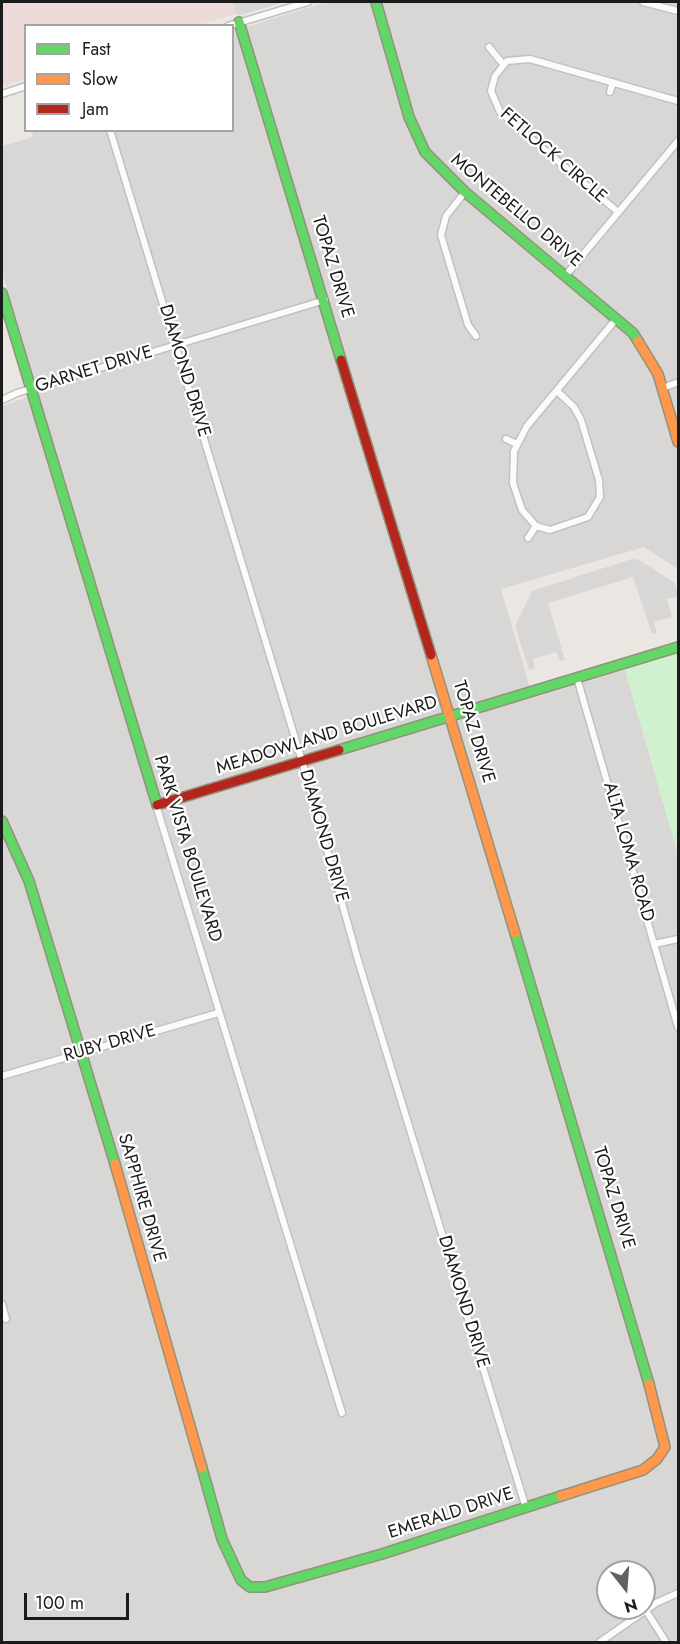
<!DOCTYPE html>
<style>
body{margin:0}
#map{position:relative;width:680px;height:1644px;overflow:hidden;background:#eae7e3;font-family:Jost,sans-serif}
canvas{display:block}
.frame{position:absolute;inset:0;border:3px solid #1b1b1b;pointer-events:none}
.legend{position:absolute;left:24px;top:24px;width:210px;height:108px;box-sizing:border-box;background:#fff;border:2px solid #a4a4a4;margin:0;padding:8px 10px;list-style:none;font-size:18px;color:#1b1b1b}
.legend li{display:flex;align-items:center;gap:12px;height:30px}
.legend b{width:30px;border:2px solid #a4a4a4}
.north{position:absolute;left:596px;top:1560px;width:60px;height:60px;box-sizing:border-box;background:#fff;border:2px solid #a4a4a4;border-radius:50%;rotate:163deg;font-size:16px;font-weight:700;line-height:24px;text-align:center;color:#1b1b1b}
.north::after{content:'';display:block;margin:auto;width:21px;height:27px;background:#636261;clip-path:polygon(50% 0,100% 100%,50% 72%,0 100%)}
.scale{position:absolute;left:24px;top:1593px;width:105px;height:27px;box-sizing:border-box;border:3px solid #1b1b1b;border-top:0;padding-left:8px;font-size:18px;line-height:21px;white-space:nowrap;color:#1b1b1b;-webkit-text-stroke:4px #fff;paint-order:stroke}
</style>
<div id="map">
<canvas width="680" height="1644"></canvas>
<div class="frame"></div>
<ul class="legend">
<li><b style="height:8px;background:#63d668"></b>Fast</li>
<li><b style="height:8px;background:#ff974d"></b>Slow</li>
<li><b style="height:8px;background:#b3261e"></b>Jam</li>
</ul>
<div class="north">N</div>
<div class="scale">100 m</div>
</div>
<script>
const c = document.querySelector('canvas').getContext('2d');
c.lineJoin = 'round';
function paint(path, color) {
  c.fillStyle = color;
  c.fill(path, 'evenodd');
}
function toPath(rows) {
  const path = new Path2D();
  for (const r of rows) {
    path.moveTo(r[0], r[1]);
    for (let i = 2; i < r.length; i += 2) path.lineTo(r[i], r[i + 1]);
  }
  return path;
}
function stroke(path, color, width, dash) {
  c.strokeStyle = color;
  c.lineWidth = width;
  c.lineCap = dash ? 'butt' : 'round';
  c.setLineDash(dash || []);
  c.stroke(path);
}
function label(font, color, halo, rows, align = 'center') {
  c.font = font + ' Jost,sans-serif';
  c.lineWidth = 4.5;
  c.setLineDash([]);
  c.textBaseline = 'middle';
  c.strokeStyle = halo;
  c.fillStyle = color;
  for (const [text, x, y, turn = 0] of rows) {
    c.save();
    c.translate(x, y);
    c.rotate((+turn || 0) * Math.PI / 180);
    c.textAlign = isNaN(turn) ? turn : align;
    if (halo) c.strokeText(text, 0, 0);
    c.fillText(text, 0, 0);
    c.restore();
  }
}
paint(toPath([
 [232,2,286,2,240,15,236,14],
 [327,2,678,2,678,569,644,547,501,589,533,698,625,670,678,855,678,1642,2,1642,2,406,39,393,2,273,2,146,33,137,32,131,232,130,233,31],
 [608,1572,644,1572,644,1608,608,1608]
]), '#d9d7d5');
paint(toPath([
 [2,2,232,2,236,14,198,25,26,26,25,79,2,86]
]), '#eddad8');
paint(toPath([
 [678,653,678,855,625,670]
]), '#d0f1cf');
paint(toPath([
 [632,559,639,560,675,583,678,596,667,599,672,617,654,622,657,632,652,634,633,577,548,603,565,660,560,661,556,652,533,659,535,669,529,670,515,626,532,591]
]), '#d8d7d5');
const street = toPath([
 [643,2,678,11],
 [228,26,308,2],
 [489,47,503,64],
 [610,92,613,82],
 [2,94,26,86],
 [110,130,302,761,358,960,526,1508],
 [465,192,446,216,441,235,468,325,476,336],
 [618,212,500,112,491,91,495,76,507,61,530,59,678,101],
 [566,275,678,141],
 [663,388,676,383],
 [557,391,574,407,581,420,599,480,600,497,588,517,550,530,536,526,522,510,513,483,514,451,527,426,617,318],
 [2,400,17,393,325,300],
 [506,439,517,444],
 [528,538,536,526],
 [577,678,678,1027],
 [156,805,342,1413],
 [654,944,678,939],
 [2,1076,218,1013],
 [2,1304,6,1319],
 [645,1609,666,1642],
 [600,1642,656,1603,678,1593]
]);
const fast = toPath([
 [376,2,409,117,425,152,465,192,633,333,638,341],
 [239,22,341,360],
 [2,293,157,805],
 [339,750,678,647],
 [2,821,29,881,115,1164],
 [515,933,649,1384],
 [202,1468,222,1539,241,1580,250,1587,265,1587,382,1554,561,1496]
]);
const slow = toPath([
 [638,341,658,374,678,442],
 [431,655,515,933],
 [115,1164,202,1468],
 [561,1496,643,1470,657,1459,665,1447,649,1384]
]);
const jam = toPath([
 [341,360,431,655],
 [157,805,339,750]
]);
stroke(street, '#c2c1bf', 9);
stroke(fast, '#92937c', 12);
stroke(slow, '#92937c', 12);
stroke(jam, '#92937c', 12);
stroke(street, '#fcfbfb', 6);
stroke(fast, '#63d668', 9);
stroke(slow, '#ff974d', 9);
stroke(jam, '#b3261e', 9);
label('18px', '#1b1b1b', '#fff', [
 ["FETLOCK CIRCLE",553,156,41],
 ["MONTEBELLO DRIVE",516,211,40],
 ["TOPAZ DRIVE",332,267,73],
 ["GARNET DRIVE",94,370,-17],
 ["DIAMOND DRIVE",184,371,73],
 ["TOPAZ DRIVE",473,732,73],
 ["MEADOWLAND BOULEVARD",327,736,-17],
 ["DIAMOND DRIVE",323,836,74],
 ["PARK VISTA BOULEVARD",187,849,73],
 ["ALTA LOMA ROAD",628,852,74],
 ["RUBY DRIVE",110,1044,-16],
 ["SAPPHIRE DRIVE",141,1198,74],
 ["TOPAZ DRIVE",613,1198,73],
 ["DIAMOND DRIVE",463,1302,73],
 ["EMERALD DRIVE",451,1514,-18]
]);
</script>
